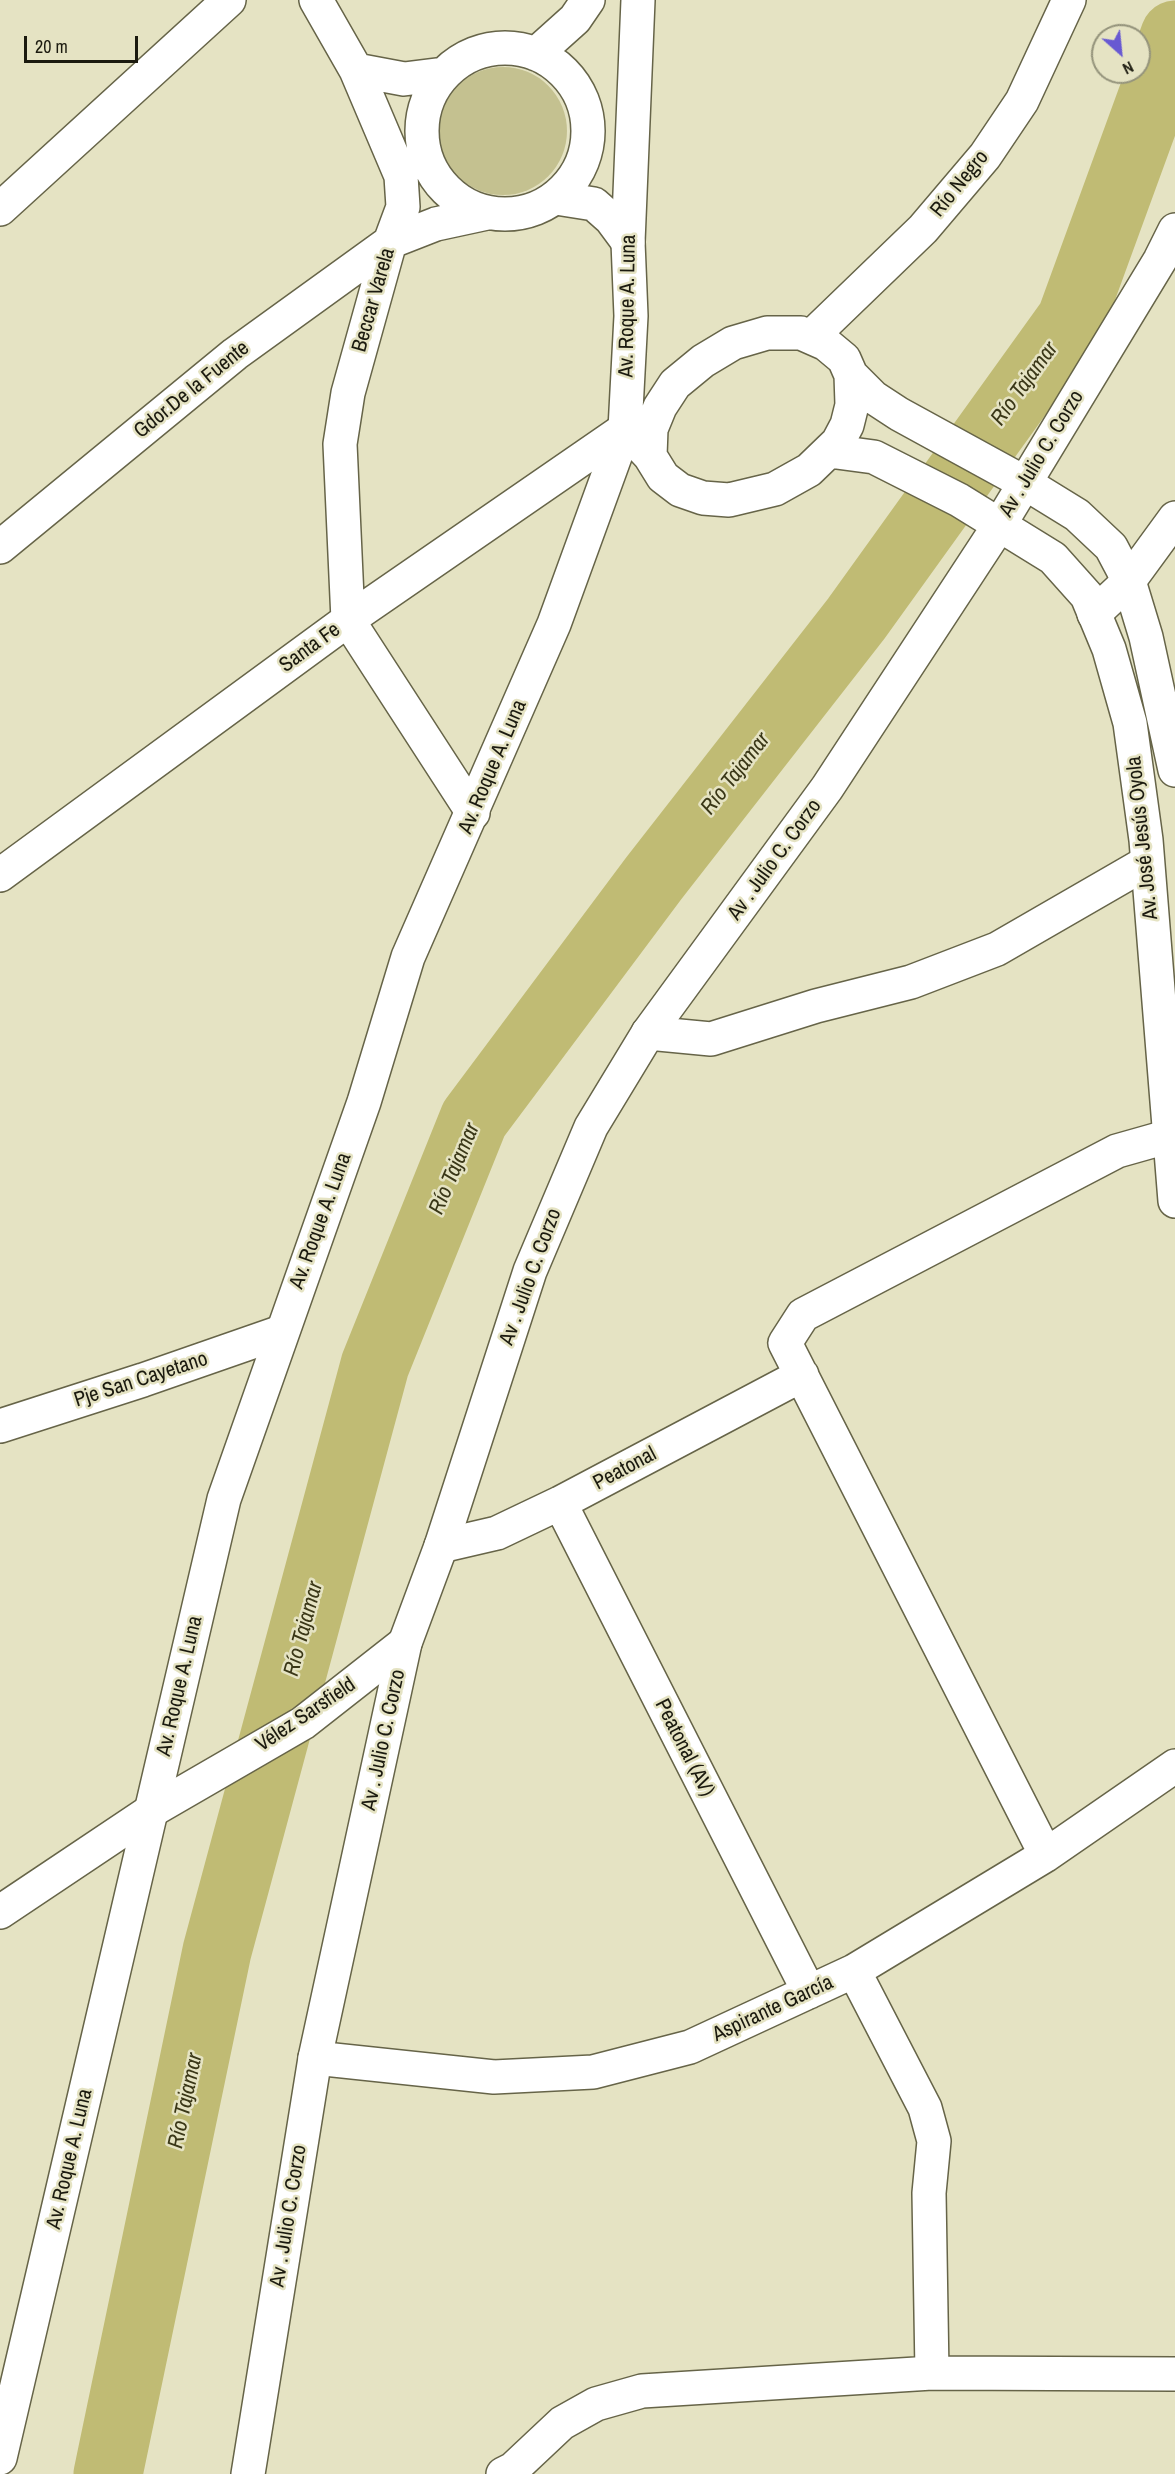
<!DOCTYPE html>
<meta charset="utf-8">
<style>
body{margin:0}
#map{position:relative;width:1175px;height:2474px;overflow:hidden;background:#e5e3c3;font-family:"Archivo Narrow",sans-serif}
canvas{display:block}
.north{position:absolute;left:1091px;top:24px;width:60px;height:60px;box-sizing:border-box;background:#e5e3c3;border:2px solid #94937b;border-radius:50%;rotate:153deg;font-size:16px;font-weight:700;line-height:24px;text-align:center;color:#1b1a0f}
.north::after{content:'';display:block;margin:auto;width:21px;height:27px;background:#6859d2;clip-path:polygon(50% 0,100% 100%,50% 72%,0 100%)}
.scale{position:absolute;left:24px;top:36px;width:114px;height:27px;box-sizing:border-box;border:3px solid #1b1a0f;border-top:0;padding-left:8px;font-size:18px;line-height:21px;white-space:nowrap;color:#1b1a0f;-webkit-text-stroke:4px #e5e3c3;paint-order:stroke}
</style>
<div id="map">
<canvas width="1175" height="2474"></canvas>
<div class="north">N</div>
<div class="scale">20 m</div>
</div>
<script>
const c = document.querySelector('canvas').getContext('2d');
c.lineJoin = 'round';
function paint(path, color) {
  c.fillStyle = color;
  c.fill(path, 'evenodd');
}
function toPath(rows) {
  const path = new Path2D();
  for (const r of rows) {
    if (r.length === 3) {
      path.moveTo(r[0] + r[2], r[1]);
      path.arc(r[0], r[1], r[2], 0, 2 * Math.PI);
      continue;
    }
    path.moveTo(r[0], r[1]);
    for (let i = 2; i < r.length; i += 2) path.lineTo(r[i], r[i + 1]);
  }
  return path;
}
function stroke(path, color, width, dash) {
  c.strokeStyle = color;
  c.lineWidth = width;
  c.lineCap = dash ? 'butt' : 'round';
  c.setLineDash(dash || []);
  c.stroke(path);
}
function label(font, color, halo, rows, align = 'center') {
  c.font = font + ' "Archivo Narrow",sans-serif';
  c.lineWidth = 5;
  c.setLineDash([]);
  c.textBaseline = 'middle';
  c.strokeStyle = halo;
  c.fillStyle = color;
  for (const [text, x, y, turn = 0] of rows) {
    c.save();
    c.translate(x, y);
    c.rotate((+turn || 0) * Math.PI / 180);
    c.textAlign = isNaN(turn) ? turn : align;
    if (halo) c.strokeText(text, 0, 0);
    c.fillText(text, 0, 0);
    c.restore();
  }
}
paint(toPath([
 [503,131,64]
]), '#c4c190');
stroke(toPath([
 [108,2474,217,1951,375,1365,474,1119,654,878,856,619,1071,320,1175,35]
]), '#c0bb74', 69);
const minor = toPath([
 [316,0,356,70,401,176,403,207,390,242,348,393,340,444,348,620,473,813],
 [505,131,83],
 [536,54,575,19,588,0],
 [356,70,404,79,444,74],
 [556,198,594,204,611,219,628,242],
 [0,209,229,0],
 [0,547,235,354,390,242,436,224,487,213],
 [1094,614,1129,581,1175,518],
 [0,875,348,620,625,429],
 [648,1033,711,1039,816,1006,911,982,997,949,1146,863],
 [0,1426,143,1380,281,1332],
 [560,1503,809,1992],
 [441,1546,497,1533,560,1503,802,1375],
 [1046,1855,785,1343,803,1315,1117,1151,1170,1136],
 [0,1912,151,1811,303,1723,405,1643],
 [854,1971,925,2108,934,2141,929,2193,932,2373],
 [315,2058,494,2077,593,2072,690,2047,854,1971,1046,1855,1175,1766],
 [503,2474,513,2469,562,2423,596,2404,642,2391,932,2373,1175,2374]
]);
const tertiary = toPath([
 [811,337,923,229,985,156,1022,101,1069,0],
 [851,375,873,397,899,414,1025,483,1077,515,1111,547,1129,581,1146,637,1175,770],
 [625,429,650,456,663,477,680,490,703,498,729,500,775,489,809,470,838,442,847,425,852,405,851,375,844,359,826,344,801,333,767,333,733,343,703,361,675,384,660,407,651,429,650,456],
 [829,451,874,457,959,500,1053,558,1087,596,1109,649,1130,723,1146,840,1175,1201],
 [0,2458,224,1499,364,1102,408,957,554,624,625,429,631,316,628,242,638,0],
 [248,2474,315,2058,405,1643,441,1546,530,1271,591,1127,648,1033,827,788,1000,524,1160,260,1175,230]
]);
stroke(minor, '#666448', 36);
stroke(tertiary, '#666448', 36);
stroke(minor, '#fff', 33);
stroke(tertiary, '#fff', 33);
label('21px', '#1b1a0f', '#e5e3c3', [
 ["Río Negro",960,184,-51],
 ["Beccar Varela",374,300,-74],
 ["Av. Roque A. Luna",628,306,-89],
 ["Gdor.De la Fuente",192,390,-39],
 ["Av . Julio C. Corzo",1042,454,-59],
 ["Santa Fe",310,648,-36],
 ["Av. Roque A. Luna",493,767,-67],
 ["Av. José Jesús Oyola",1143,838,-96],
 ["Av . Julio C. Corzo",775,860,-54],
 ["Av. Roque A. Luna",321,1221,-70],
 ["Av . Julio C. Corzo",531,1277,-70],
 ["Pje San Cayetano",141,1380,-18],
 ["Peatonal",625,1469,-28],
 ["Av. Roque A. Luna",180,1686,-77],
 ["Vélez Sarsfield",306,1715,-34],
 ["Av . Julio C. Corzo",384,1740,-78],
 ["Peatonal (AV)",684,1748,63],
 ["Aspirante García",773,2009,-25],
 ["Av. Roque A. Luna",70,2159,-77],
 ["Av . Julio C. Corzo",289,2216,-81]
]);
label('italic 22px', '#3a3717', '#e5e3c3', [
 ["Río Tajamar",1025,384,-54],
 ["Río Tajamar",736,774,-52],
 ["Río Tajamar",455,1169,-67],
 ["Río Tajamar",304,1629,-75],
 ["Río Tajamar",186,2101,-78]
]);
</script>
